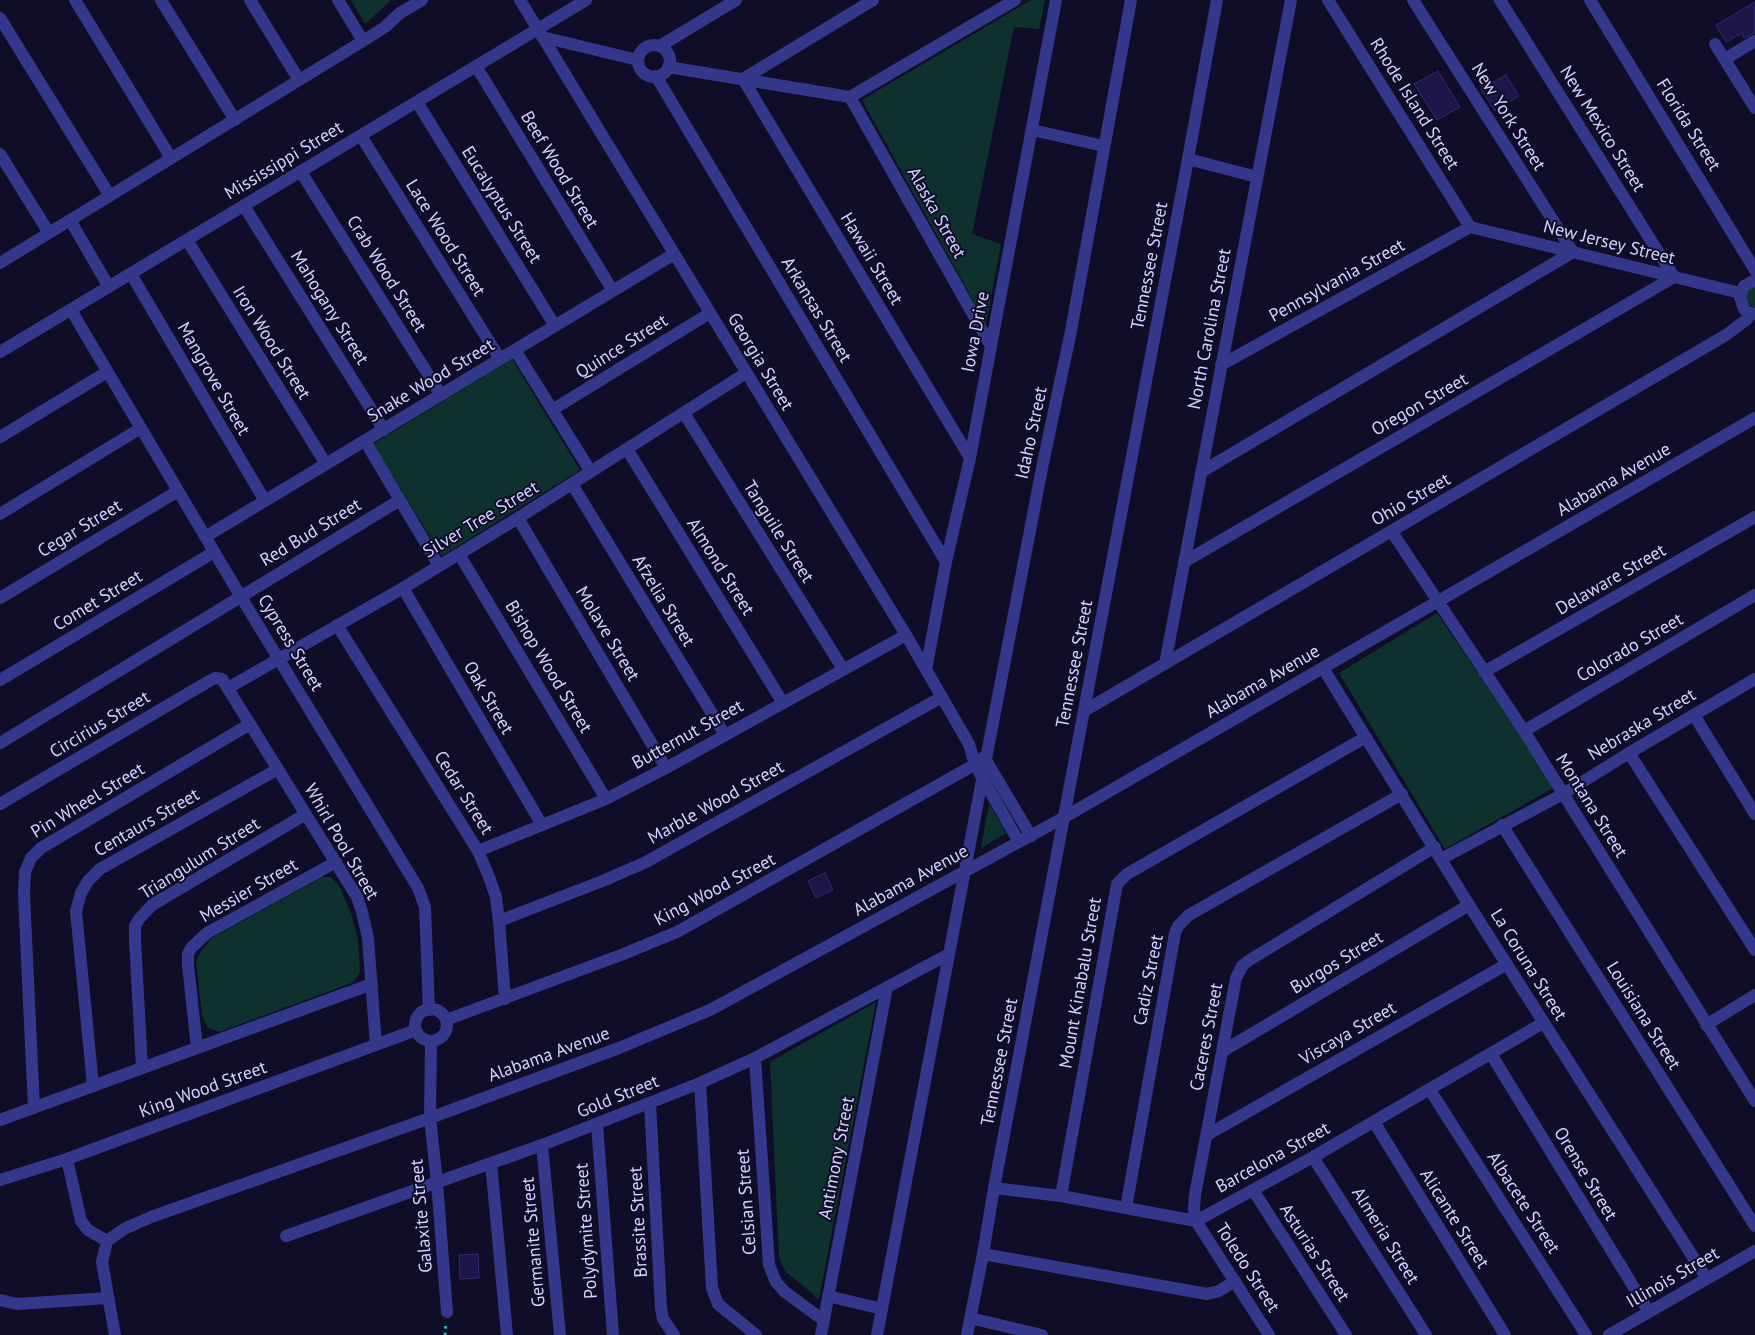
<!DOCTYPE html>
<style>
body{margin:0}
canvas{display:block;background:#0f0d27}
</style>
<canvas width="1755" height="1335"></canvas>
<script>
const c = document.querySelector('canvas').getContext('2d');
c.lineJoin = 'round';
function paint(path, color) {
  c.fillStyle = color;
  c.fill(path, 'evenodd');
}
function toPath(rows) {
  const path = new Path2D();
  for (const r of rows) {
    if (r.length === 3) {
      path.moveTo(r[0] + r[2], r[1]);
      path.arc(r[0], r[1], r[2], 0, 2 * Math.PI);
      continue;
    }
    path.moveTo(r[0], r[1]);
    for (let i = 2; i < r.length; i += 2) path.lineTo(r[i], r[i + 1]);
  }
  return path;
}
function stroke(path, color, width, dash) {
  c.strokeStyle = color;
  c.lineWidth = width;
  c.lineCap = dash ? 'butt' : 'round';
  c.setLineDash(dash || []);
  c.stroke(path);
}
function label(font, color, halo, rows, align = 'center') {
  c.font = font + ' "PT Sans",sans-serif';
  c.lineWidth = 4;
  c.setLineDash([]);
  c.textBaseline = 'middle';
  c.strokeStyle = halo;
  c.fillStyle = color;
  for (const [text, x, y, turn = 0] of rows) {
    c.save();
    c.translate(x, y);
    c.rotate((+turn || 0) * Math.PI / 180);
    c.textAlign = isNaN(turn) ? turn : align;
    if (halo) c.strokeText(text, 0, 0);
    c.fillText(text, 0, 0);
    c.restore();
  }
}
paint(toPath([
 [351,0,391,0,365,24],
 [1031,0,1045,0,1039,29,1014,27,972,234,1001,244,986,324,862,100],
 [1755,286,1755,308,1749,305,1746,295,1748,290],
 [512,359,580,470,442,556,373,444],
 [1437,613,1555,787,1445,849,1339,673],
 [989,803,1006,833,981,848],
 [322,877,331,877,340,887,352,916,358,940,360,972,354,982,219,1032,208,1028,202,1016,196,961,201,951,212,938],
 [876,1002,819,1299,785,1271,779,1257,770,1062]
]), '#0f312d');
const building = toPath([
 [1755,2,1755,33,1744,38,1742,33,1726,42,1716,25,1755,2],
 [1438,71,1460,107,1437,120,1414,84,1438,71],
 [1506,75,1519,96,1495,111,1481,89,1506,75],
 [825,873,833,890,816,898,808,881,825,873],
 [478,1254,479,1278,460,1279,459,1255,478,1254]
]);
paint(building, '#1d1749');
stroke(building, '#302777', 1);
stroke(toPath([
 [445,1335,446,1323]
]), '#24c1ab', 3, [2.5, 4]);
stroke(toPath([
 [75,0,171,158],
 [161,0,235,120],
 [250,0,299,80],
 [338,0,363,41],
 [520,0,906,635,969,744,975,765,1019,842],
 [873,0,743,79,970,458],
 [1328,0,1470,227],
 [1590,0,1755,270],
 [0,18,110,196],
 [542,37,638,60],
 [1715,44,1755,108],
 [654,61,16],
 [660,46,736,0],
 [1725,59,1755,41],
 [476,66,613,291],
 [668,67,850,97],
 [656,76,946,562],
 [850,97,991,346],
 [850,97,1015,0],
 [417,102,555,326],
 [1032,130,1104,146],
 [361,136,500,359],
 [0,154,49,233],
 [1188,159,1257,177],
 [301,172,441,395],
 [244,206,384,430],
 [70,220,109,287],
 [1470,227,1740,293],
 [187,240,326,464],
 [0,263,363,41,385,27,400,13,422,0],
 [131,274,265,501],
 [1755,280,1744,286,1740,297,1744,309,1747,312,1755,314],
 [71,310,241,597,418,888,425,907,429,1010],
 [515,350,591,472],
 [0,352,586,0],
 [1221,365,1470,227],
 [552,410,710,313],
 [684,413,843,669],
 [0,437,107,372],
 [365,441,439,566],
 [627,449,783,703],
 [1201,472,1573,252,1413,0],
 [572,484,725,735],
 [0,514,141,428],
 [518,518,666,768],
 [1392,532,1524,731,1755,1101],
 [205,537,674,254],
 [459,554,606,799],
 [1184,562,1674,277,1500,0],
 [403,588,542,825],
 [0,598,178,491],
 [337,625,478,851,489,877,496,897,499,921,505,999],
 [1165,664,1291,0],
 [1323,668,1469,905,1707,1279],
 [926,670,946,562,970,458,1056,0],
 [1484,672,1755,517],
 [0,680,214,552],
 [228,688,403,588,518,518,746,373],
 [1084,711,1726,335,1746,320,1751,313],
 [1694,715,1755,814],
 [1524,731,1755,595],
 [0,743,400,500],
 [1629,753,1755,950],
 [984,757,1031,836],
 [0,804,211,680,215,678,222,679,357,897,362,912,368,938,376,1045],
 [1502,825,1755,1226],
 [478,851,606,799,666,768,906,635],
 [1441,859,1563,794,1629,753,1755,679],
 [499,921,605,880,646,862,942,697],
 [431,1025,16],
 [446,1020,621,955,677,932,981,761],
 [1706,1025,1755,995],
 [431,1041,430,1118,437,1182,447,1312],
 [197,1048,188,965,188,954,191,948,207,933,336,862],
 [1223,1051,1469,905],
 [1491,1054,1649,1312],
 [755,1058,769,1265,776,1282,785,1292,823,1320],
 [142,1068,135,940,135,926,139,919,152,905,306,814],
 [700,1083,712,1288,718,1304,756,1335],
 [93,1086,76,911,81,893,88,881,100,869,278,769],
 [1430,1090,1586,1335],
 [650,1103,661,1308,663,1319,674,1335],
 [34,1108,24,895,25,872,31,858,41,848,250,724],
 [0,1120,372,984],
 [1374,1122,1505,1335],
 [597,1124,613,1335],
 [1207,1135,1507,964],
 [542,1145,560,1335],
 [1313,1157,1426,1335],
 [67,1159,81,1221,88,1230,107,1241],
 [491,1163,507,1335],
 [0,1180,67,1159,416,1030],
 [994,1188,1061,1196,1196,1221,1313,1157,1543,1023],
 [1253,1190,1346,1335],
 [1061,1196,1117,884,1127,874,1366,737],
 [1126,1208,1175,933,1178,926,1189,915,1402,794],
 [286,1236,542,1145,700,1083,755,1058,949,954],
 [983,1254,1207,1294,1219,1291,1235,1281],
 [828,1296,882,1309],
 [0,1300,17,1304,108,1298],
 [970,1318,1042,1335],
 [115,1335,102,1262,107,1241,124,1229,151,1217,430,1118,619,1048,710,1010,1063,818,1755,418],
 [821,1335,887,987],
 [877,1335,986,759,1043,463,1071,331,1131,0],
 [967,1335,983,1254,994,1188,1188,159,1217,0],
 [1269,1335,1196,1221,1194,1209,1195,1195,1236,978,1242,966,1248,961,1435,847],
 [1609,1335,1755,1251]
]), '#34388a', 12);
label('18px', '#d4d2ff', '#0f0d27', [
 ["Rhode Island Street",1414,104,58],
 ["New York Street",1508,117,58],
 ["Florida Street",1688,125,58],
 ["New Mexico Street",1602,129,58],
 ["Mississippi Street",284,161,-31],
 ["Beef Wood Street",559,170,59],
 ["Eucalyptus Street",501,205,58],
 ["Alaska Street",936,213,61],
 ["Lace Wood Street",445,238,58],
 ["New Jersey Street",1609,243,14],
 ["Hawaii Street",871,259,59],
 ["Tennessee Street",1150,266,-79],
 ["Crab Wood Street",386,274,58],
 ["Pennsylvania Street",1337,281,-29],
 ["Mahogany Street",329,308,58],
 ["Arkansas Street",816,310,59],
 ["North Carolina Street",1210,329,-79],
 ["Iowa Drive",976,332,-79],
 ["Iron Wood Street",271,343,58],
 ["Quince Street",622,347,-32],
 ["Georgia Street",760,362,59],
 ["Mangrove Street",213,379,60],
 ["Snake Wood Street",431,381,-31],
 ["Oregon Street",1420,405,-30],
 ["Idaho Street",1032,433,-78],
 ["Alabama Avenue",1614,480,-30],
 ["Ohio Street",1411,500,-30],
 ["Silver Tree Street",481,520,-31],
 ["Cegar Street",80,529,-31],
 ["Tanguile Street",778,532,58],
 ["Red Bud Street",311,533,-31],
 ["Almond Street",720,567,58],
 ["Delaware Street",1611,580,-30],
 ["Comet Street",98,601,-31],
 ["Afzelia Street",663,601,59],
 ["Molave Street",607,634,59],
 ["Cypress Street",290,643,59],
 ["Colorado Street",1630,648,-30],
 ["Tennessee Street",1075,664,-79],
 ["Bishop Wood Street",548,667,59],
 ["Alabama Avenue",1263,682,-30],
 ["Oak Street",488,698,60],
 ["Circirius Street",100,725,-31],
 ["Nebraska Street",1642,725,-31],
 ["Butternut Street",688,735,-29],
 ["Cedar Street",463,793,58],
 ["Pin Wheel Street",88,801,-31],
 ["Marble Wood Street",716,803,-29],
 ["Montana Street",1591,806,58],
 ["Centaurs Street",147,823,-30],
 ["Whirl Pool Street",341,842,60],
 ["Triangulum Street",200,859,-32],
 ["Alabama Avenue",911,881,-29],
 ["King Wood Street",715,890,-28],
 ["Messier Street",249,891,-30],
 ["Burgos Street",1337,963,-31],
 ["La Coruna Street",1528,965,58],
 ["Cadiz Street",1149,980,-79],
 ["Mount Kinabalu Street",1081,983,-80],
 ["Louisiana Street",1643,1016,58],
 ["Viscaya Street",1348,1034,-30],
 ["Caceres Street",1207,1037,-79],
 ["Alabama Avenue",549,1055,-20],
 ["Tennessee Street",1000,1062,-79],
 ["King Wood Street",203,1090,-20],
 ["Gold Street",618,1097,-22],
 ["Antimony Street",837,1158,-79],
 ["Barcelona Street",1273,1158,-29],
 ["Orense Street",1585,1174,59],
 ["Celsian Street",747,1202,-94],
 ["Albacete Street",1523,1203,57],
 ["Galaxite Street",422,1216,-95],
 ["Alicante Street",1454,1219,58],
 ["Brassite Street",639,1222,-93],
 ["Polydymite Street",587,1231,-94],
 ["Almeria Street",1385,1236,58],
 ["Germanite Street",534,1242,-95],
 ["Asturias Street",1314,1253,57],
 ["Toledo Street",1247,1268,57],
 ["Illinois Street",1673,1278,-30]
]);
</script>
